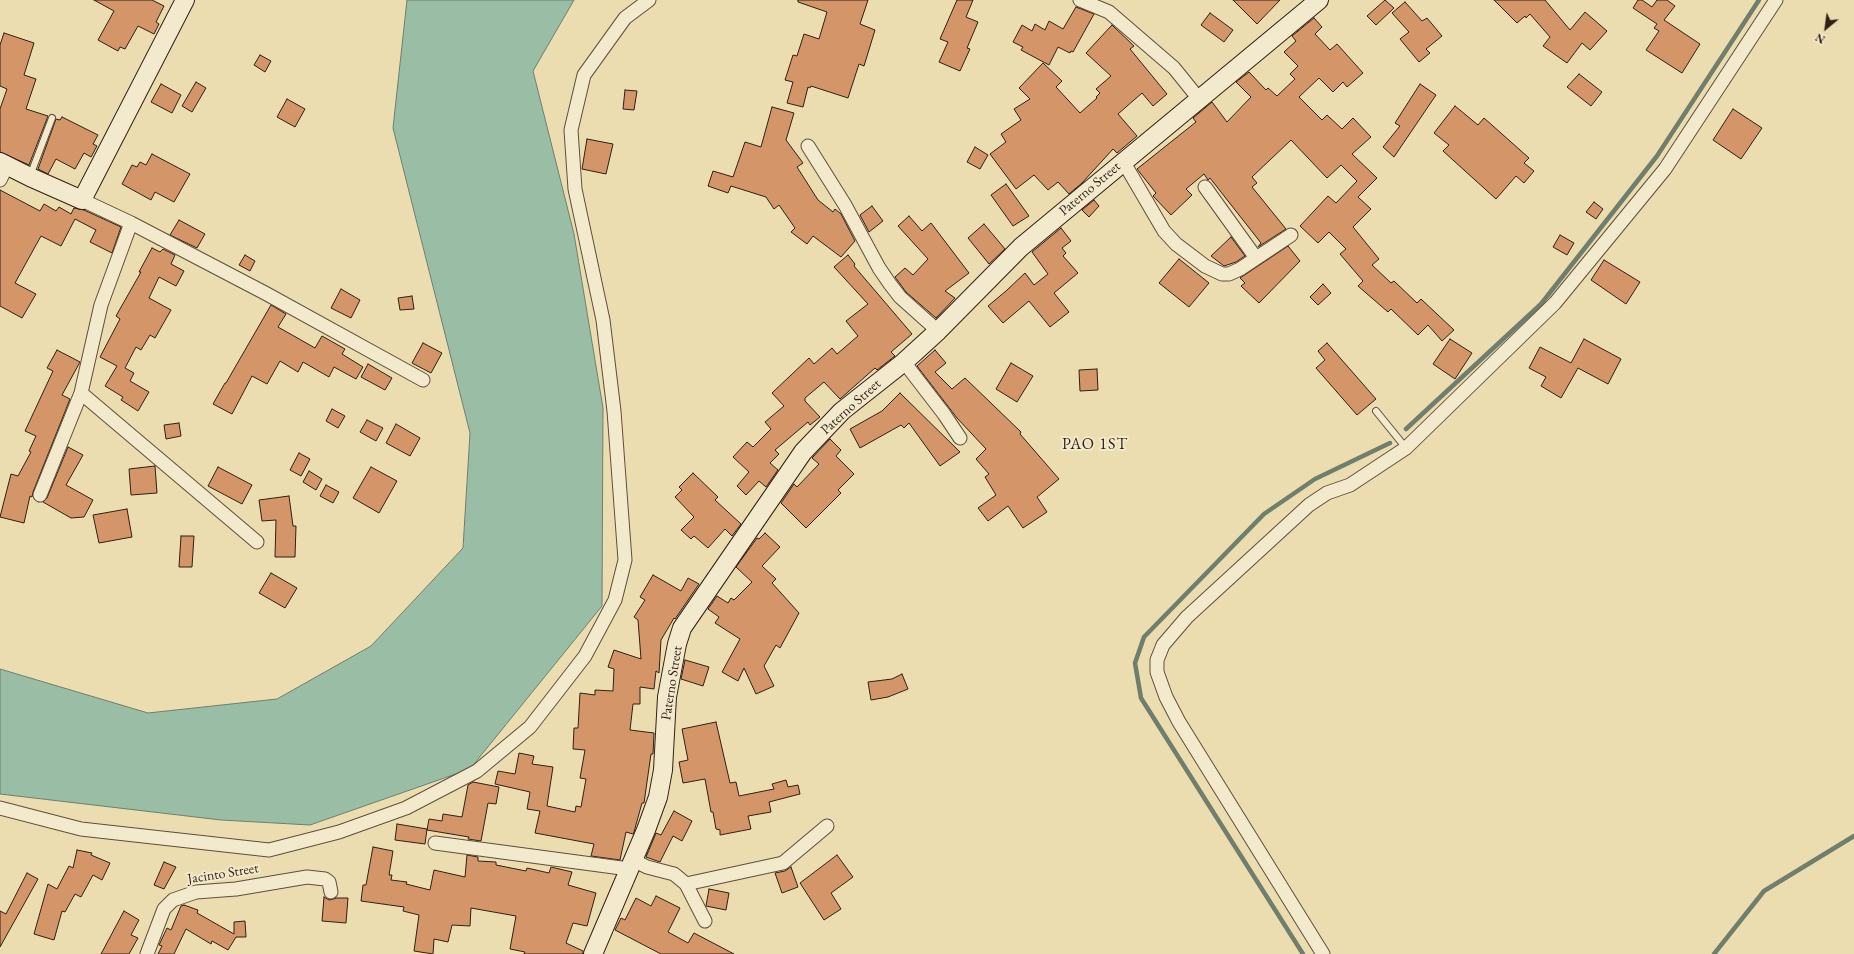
<!DOCTYPE html>
<style>
body{margin:0}
#map{position:relative;width:1854px;height:954px;overflow:hidden;background:#ecddb0;font-family:"EB Garamond",serif}
canvas{display:block}
.north{position:absolute;left:1806px;top:8px;width:40px;height:40px;-webkit-text-stroke:3px #f3e9cc;paint-order:stroke;rotate:209deg;font-size:11px;font-weight:700;line-height:16px;text-align:center;color:#2f1f17}
.north::after{content:'';display:block;margin:auto;width:14px;height:18px;background:#2f1f17;clip-path:polygon(50% 0,100% 100%,50% 72%,0 100%)}
</style>
<div id="map">
<canvas width="1854" height="954"></canvas>
<div class="north">N</div>
</div>
<script>
const c = document.querySelector('canvas').getContext('2d');
c.lineJoin = 'round';
function paint(path, color) {
  c.fillStyle = color;
  c.fill(path, 'evenodd');
}
function toPath(rows) {
  const path = new Path2D();
  for (const r of rows) {
    path.moveTo(r[0], r[1]);
    for (let i = 2; i < r.length; i += 2) path.lineTo(r[i], r[i + 1]);
  }
  return path;
}
function stroke(path, color, width, dash) {
  c.strokeStyle = color;
  c.lineWidth = width;
  c.lineCap = dash ? 'butt' : 'round';
  c.setLineDash(dash || []);
  c.stroke(path);
}
function label(font, color, halo, rows, align = 'center') {
  c.font = font + ' "EB Garamond",serif';
  c.lineWidth = 4;
  c.setLineDash([]);
  c.textBaseline = 'middle';
  c.strokeStyle = halo;
  c.fillStyle = color;
  for (const [text, x, y, turn = 0] of rows) {
    c.save();
    c.translate(x, y);
    c.rotate((+turn || 0) * Math.PI / 180);
    c.textAlign = isNaN(turn) ? turn : align;
    if (halo) c.strokeText(text, 0, 0);
    c.fillText(text, 0, 0);
    c.restore();
  }
}
const water = toPath([
 [407,0,574,0,533,71,574,234,603,408,602,606,470,769,310,825,221,820,0,794,0,669,148,713,277,699,371,646,463,548,470,433,393,128,407,0]
]);
paint(water, '#9abda6');
stroke(water, '#6f7e6d', 1);
stroke(toPath([
 [1406,429,1541,304,1657,156,1759,0],
 [1303,954,1141,698,1135,663,1144,637,1264,514,1315,479,1390,443],
 [1714,954,1764,891,1854,836]
]), '#6f7e6d', 4.5);
const building = toPath([
 [94,0,152,0,164,6,156,22,159,24,154,34,138,26,125,49,120,47,118,51,98,40,114,11,94,0],
 [798,0,868,0,860,24,875,30,864,66,859,64,848,98,811,86,810,88,808,87,803,107,787,103,793,82,785,80,793,55,797,56,804,34,819,39,827,12,798,2,798,0],
 [957,0,973,0,966,17,978,22,967,48,970,49,960,71,939,62,948,42,940,39,957,0],
 [1233,0,1280,0,1257,24,1233,0],
 [1385,0,1394,8,1376,25,1367,16,1385,0],
 [1494,0,1545,0,1570,30,1585,12,1607,31,1590,50,1582,43,1567,63,1543,46,1550,37,1530,14,1526,18,1525,16,1517,23,1494,0],
 [1638,0,1642,0,1652,7,1657,0,1667,0,1675,6,1664,20,1700,44,1682,73,1646,50,1659,31,1654,28,1657,24,1633,8,1638,0],
 [1405,2,1422,21,1427,18,1442,36,1426,49,1430,53,1419,62,1400,39,1409,32,1392,13,1405,2],
 [1076,7,1094,14,1073,52,1071,51,1070,53,1058,47,1049,65,1021,50,1023,47,1013,42,1022,25,1032,31,1035,24,1045,30,1049,21,1063,29,1076,7],
 [1210,13,1233,30,1224,42,1201,25,1210,13],
 [1314,18,1322,27,1315,34,1330,50,1337,44,1363,73,1347,87,1343,82,1333,92,1319,78,1299,97,1322,120,1327,115,1342,129,1353,118,1371,137,1352,154,1377,178,1358,197,1371,209,1353,227,1379,259,1372,265,1391,283,1394,281,1417,303,1421,299,1454,330,1442,341,1428,325,1418,335,1391,309,1388,312,1358,286,1363,281,1340,254,1346,249,1329,232,1318,243,1300,226,1328,196,1336,203,1357,181,1341,165,1327,178,1291,140,1252,177,1257,183,1252,187,1286,229,1258,247,1261,243,1210,178,1208,180,1204,174,1186,189,1192,195,1171,215,1153,196,1156,193,1137,169,1196,122,1193,118,1212,102,1227,122,1251,97,1236,82,1249,72,1266,90,1268,88,1277,96,1295,79,1290,74,1298,66,1284,52,1296,41,1292,36,1314,18],
 [1112,25,1134,46,1130,49,1167,94,1153,106,1142,93,1118,114,1137,136,1117,153,1113,149,1082,183,1069,194,1058,182,1048,190,1034,175,1016,189,990,154,1006,142,1001,134,1021,120,1014,109,1030,99,1019,88,1043,63,1062,81,1056,87,1080,113,1097,98,1096,97,1100,93,1096,89,1111,76,1086,53,1112,25],
 [4,33,34,43,24,75,36,79,26,109,48,116,29,165,0,152,0,109,7,89,0,86,0,45,4,33],
 [260,55,271,61,265,72,254,65,260,55],
 [1579,74,1602,92,1591,106,1567,87,1579,74],
 [196,82,206,88,192,112,182,106,196,82],
 [161,84,181,95,172,113,151,102,161,84],
 [1420,84,1436,95,1394,157,1383,147,1400,126,1395,123,1420,84],
 [625,90,637,91,634,110,623,109,625,90],
 [287,99,305,109,295,127,277,117,287,99],
 [1455,106,1478,125,1484,118,1529,158,1524,163,1534,171,1524,183,1516,176,1496,199,1443,151,1449,145,1434,133,1455,106],
 [772,107,794,113,786,140,803,163,797,167,818,200,833,212,835,209,841,214,855,241,841,257,813,236,807,244,791,232,795,228,779,205,774,209,766,197,731,186,728,193,708,186,713,171,733,177,745,142,761,147,772,107],
 [1733,109,1762,128,1741,159,1713,140,1733,109],
 [62,117,98,135,93,144,97,146,91,157,84,153,75,169,56,159,48,174,38,169,56,119,60,120,62,117],
 [587,139,613,144,606,174,582,169,587,139],
 [975,147,988,155,980,169,967,162,975,147],
 [152,154,190,174,174,202,155,192,151,200,122,184,132,165,137,167,140,162,146,165,152,154],
 [1006,184,1029,216,1013,226,991,195,1006,184],
 [0,190,40,211,44,204,56,211,59,207,71,214,74,208,84,210,121,227,112,253,90,242,96,230,75,219,61,246,41,236,15,283,36,294,22,318,0,306,0,190],
 [1094,200,1099,206,1089,217,1082,210,1094,200],
 [1594,202,1603,209,1596,219,1586,212,1594,202],
 [872,206,883,221,869,232,860,215,872,206],
 [909,216,922,231,931,223,969,273,945,291,955,298,936,318,906,292,895,277,905,268,913,275,928,259,898,226,909,216],
 [179,220,205,234,197,248,170,235,179,220],
 [984,224,1005,249,989,264,968,238,984,224],
 [1061,228,1071,241,1062,248,1066,253,1063,256,1078,273,1054,293,1069,312,1050,327,1029,301,1003,323,988,306,1006,291,1025,273,1034,285,1048,274,1032,252,1061,228],
 [1560,235,1574,243,1567,255,1553,247,1560,235],
 [1231,237,1245,256,1236,262,1224,266,1211,256,1231,237],
 [1288,246,1300,261,1259,303,1241,286,1245,283,1240,278,1288,246],
 [152,248,160,252,163,249,175,255,171,264,184,271,176,286,159,277,149,298,171,310,155,338,150,335,141,350,136,347,125,368,134,373,130,381,149,392,138,411,121,400,123,397,105,386,117,366,100,357,120,319,116,316,141,272,139,272,152,248],
 [245,255,255,261,250,271,239,265,245,255],
 [848,255,855,264,854,266,912,334,891,352,895,356,877,370,875,368,840,399,824,382,805,398,805,401,820,417,810,425,808,422,775,450,779,454,770,463,778,470,766,487,759,481,746,495,737,486,749,472,733,457,747,442,753,447,771,429,765,422,784,406,772,393,809,358,814,364,832,348,837,354,858,336,846,321,868,304,834,267,848,255],
 [1179,259,1209,283,1189,307,1159,283,1179,259],
 [1604,260,1640,282,1626,304,1591,280,1604,260],
 [1323,284,1331,293,1318,305,1310,297,1323,284],
 [341,289,360,300,351,318,331,308,341,289],
 [412,296,414,309,400,310,398,298,412,296],
 [271,305,286,314,278,327,315,348,322,336,345,349,342,354,363,367,356,379,334,367,329,377,303,362,298,372,280,361,267,384,252,376,232,414,213,404,225,383,226,383,271,305],
 [1450,339,1472,353,1455,379,1433,364,1450,339],
 [1584,339,1621,359,1608,384,1578,368,1561,398,1541,386,1546,377,1529,368,1540,347,1571,363,1584,339],
 [423,343,442,353,431,373,412,363,423,343],
 [1327,343,1376,399,1357,415,1316,368,1325,360,1318,351,1327,343],
 [57,350,80,362,62,395,70,399,33,492,32,497,30,496,24,523,0,517,11,474,18,476,31,452,29,451,36,436,25,431,53,371,47,368,57,350],
 [935,350,946,363,935,372,952,389,965,378,1021,432,1020,434,1059,479,1037,497,1047,512,1023,528,1008,506,988,521,978,508,996,495,985,477,989,474,976,459,986,449,957,418,917,366,935,350],
 [1011,363,1033,376,1017,402,996,389,1011,363],
 [368,364,392,378,385,390,361,377,368,364],
 [1097,369,1098,390,1080,391,1079,370,1097,369],
 [900,393,960,452,940,466,909,423,904,428,901,425,860,448,850,429,882,411,900,393],
 [332,409,345,416,338,428,326,421,332,409],
 [367,420,383,428,376,441,360,432,367,420],
 [179,423,181,436,166,439,164,425,179,423],
 [396,424,420,438,410,456,386,443,396,424],
 [830,439,841,450,836,456,854,474,838,490,841,493,806,528,781,503,794,484,797,487,819,464,812,458,830,439],
 [68,447,83,455,66,485,93,500,84,517,71,518,43,502,47,498,68,447],
 [299,453,310,459,301,476,290,470,299,453],
 [155,466,157,493,131,495,129,469,155,466],
 [218,467,252,485,242,504,208,486,218,467],
 [371,467,397,481,379,513,353,498,371,467],
 [309,471,322,479,316,490,303,482,309,471],
 [693,473,718,497,715,500,741,524,732,536,725,529,708,548,694,536,691,539,681,530,694,517,675,497,682,490,679,487,693,473],
 [326,485,339,492,333,503,320,496,326,485],
 [289,496,293,526,296,526,295,557,275,557,276,520,262,521,259,500,289,496],
 [127,509,132,537,99,543,93,515,127,509],
 [765,533,780,547,762,566,776,579,772,583,799,613,780,648,776,645,764,666,774,686,756,694,744,668,738,681,722,672,740,639,715,623,719,617,708,609,717,596,728,603,731,598,734,600,752,582,736,567,757,538,759,539,765,533],
 [181,536,194,536,192,567,179,567,181,536],
 [271,573,297,588,285,608,259,593,271,573],
 [653,575,681,591,688,578,699,584,675,619,674,618,661,640,659,673,656,671,654,689,640,687,640,704,633,704,630,730,654,733,653,754,651,754,644,803,642,803,634,832,633,834,626,832,620,860,591,856,594,844,535,833,540,811,527,809,530,792,495,784,498,771,515,774,519,753,534,756,532,764,553,767,547,806,575,812,576,806,581,807,586,779,580,778,585,750,573,749,574,728,578,728,580,693,595,695,595,690,613,691,614,669,608,667,614,650,641,659,638,620,634,617,645,600,640,597,653,575],
 [685,660,709,667,703,686,681,679,685,660],
 [902,674,908,689,888,697,871,700,868,682,892,679,902,674],
 [716,722,730,783,736,782,739,796,774,789,772,784,786,780,788,787,798,785,800,794,769,802,771,812,748,816,751,829,720,835,720,830,716,829,713,812,711,812,705,779,683,783,679,762,688,760,682,729,716,722],
 [473,782,499,787,496,804,488,803,481,841,468,839,469,837,427,830,429,819,442,821,443,814,462,817,468,785,473,782],
 [674,811,692,821,682,841,673,836,660,862,646,857,656,833,661,835,674,811],
 [397,824,427,829,425,844,395,840,397,824],
 [373,847,393,851,389,875,392,875,391,880,407,882,406,884,430,890,434,870,465,877,467,855,478,857,478,861,496,862,496,865,526,871,527,868,549,873,551,867,572,872,568,885,596,893,587,926,573,923,566,943,583,951,583,954,524,954,525,952,510,949,516,916,471,908,470,926,452,925,448,942,434,939,433,954,414,951,419,915,403,911,404,907,361,901,363,885,366,885,373,847],
 [77,850,92,853,91,855,110,863,102,880,93,875,81,897,75,894,65,912,62,911,54,940,34,934,48,884,57,889,69,866,73,868,77,850],
 [837,855,853,877,831,893,841,909,824,920,800,883,837,855],
 [164,862,176,867,164,889,154,885,164,862],
 [791,867,798,887,782,893,775,873,785,871,791,867],
 [27,873,38,879,0,947,0,911,6,914,27,873],
 [709,889,729,893,726,910,706,906,709,889],
 [656,896,680,908,668,932,688,943,694,933,734,954,661,954,615,930,621,918,625,920,636,898,651,906,656,896],
 [324,897,329,900,337,898,348,898,346,923,322,921,324,897],
 [184,905,198,910,197,913,234,934,234,922,245,921,246,937,236,937,228,950,212,941,211,944,186,929,174,954,158,954,162,946,159,945,167,928,171,930,181,906,184,905],
 [124,911,139,920,131,935,138,938,129,954,101,954,124,911]
]);
paint(building, '#d49569');
stroke(building, '#2f1f17', 1);
const lane = toPath([
 [30,176,52,118],
 [1376,411,1406,448]
]);
const street = toPath([
 [1080,0,1109,12,1174,68,1199,99],
 [808,146,845,205,879,268,890,284,900,297,938,331],
 [1123,161,1164,231,1176,244,1205,266,1222,274,1229,274,1240,269,1291,235],
 [0,180,7,166],
 [1205,187,1256,258],
 [82,200,131,223,265,293,423,380],
 [904,362,944,414,960,438],
 [81,393,257,542],
 [40,495,81,393,101,305,131,223],
 [0,808,81,829,269,850,339,832,406,808,477,771,530,727,585,656,615,600,625,560,614,411,603,320,575,189,571,130,584,75,625,18,649,0],
 [435,843,629,869],
 [633,860,647,867,674,874,686,884,705,921],
 [686,884,783,863,827,826],
 [147,954,164,909,173,900,196,892,236,889,307,877,325,879,329,882,331,892],
 [1323,954,1179,722,1166,697,1157,672,1157,660,1163,645,1187,617,1309,505,1327,493,1350,485,1406,448,1555,303,1665,169,1776,0]
]);
const secondary = toPath([
 [0,162,30,177,82,200,185,0],
 [593,954,646,830,658,797,663,770,667,697,677,644,682,628,803,452,842,411,904,362,938,331,1021,247,1319,0]
]);
stroke(lane, '#5e4e3d', 8);
stroke(street, '#5e4e3d', 15);
stroke(secondary, '#2f1f17', 20);
stroke(lane, '#f3e9cc', 6);
stroke(street, '#f3e9cc', 13);
stroke(secondary, '#f3e9cc', 18);
label('14px', '#2f1f17', '#f3e9cc', [
 ["Paterno Street",1090,189,-40],
 ["Paterno Street",851,407,-42],
 ["Paterno Street",672,683,-81],
 ["Jacinto Street",223,874,-9]
]);
c.letterSpacing = '1px';
label('16px', '#2f1f17', '#f3e9cc', [
 ["PAO 1ST",1095,445]
]);
c.letterSpacing = '0px';
</script>
